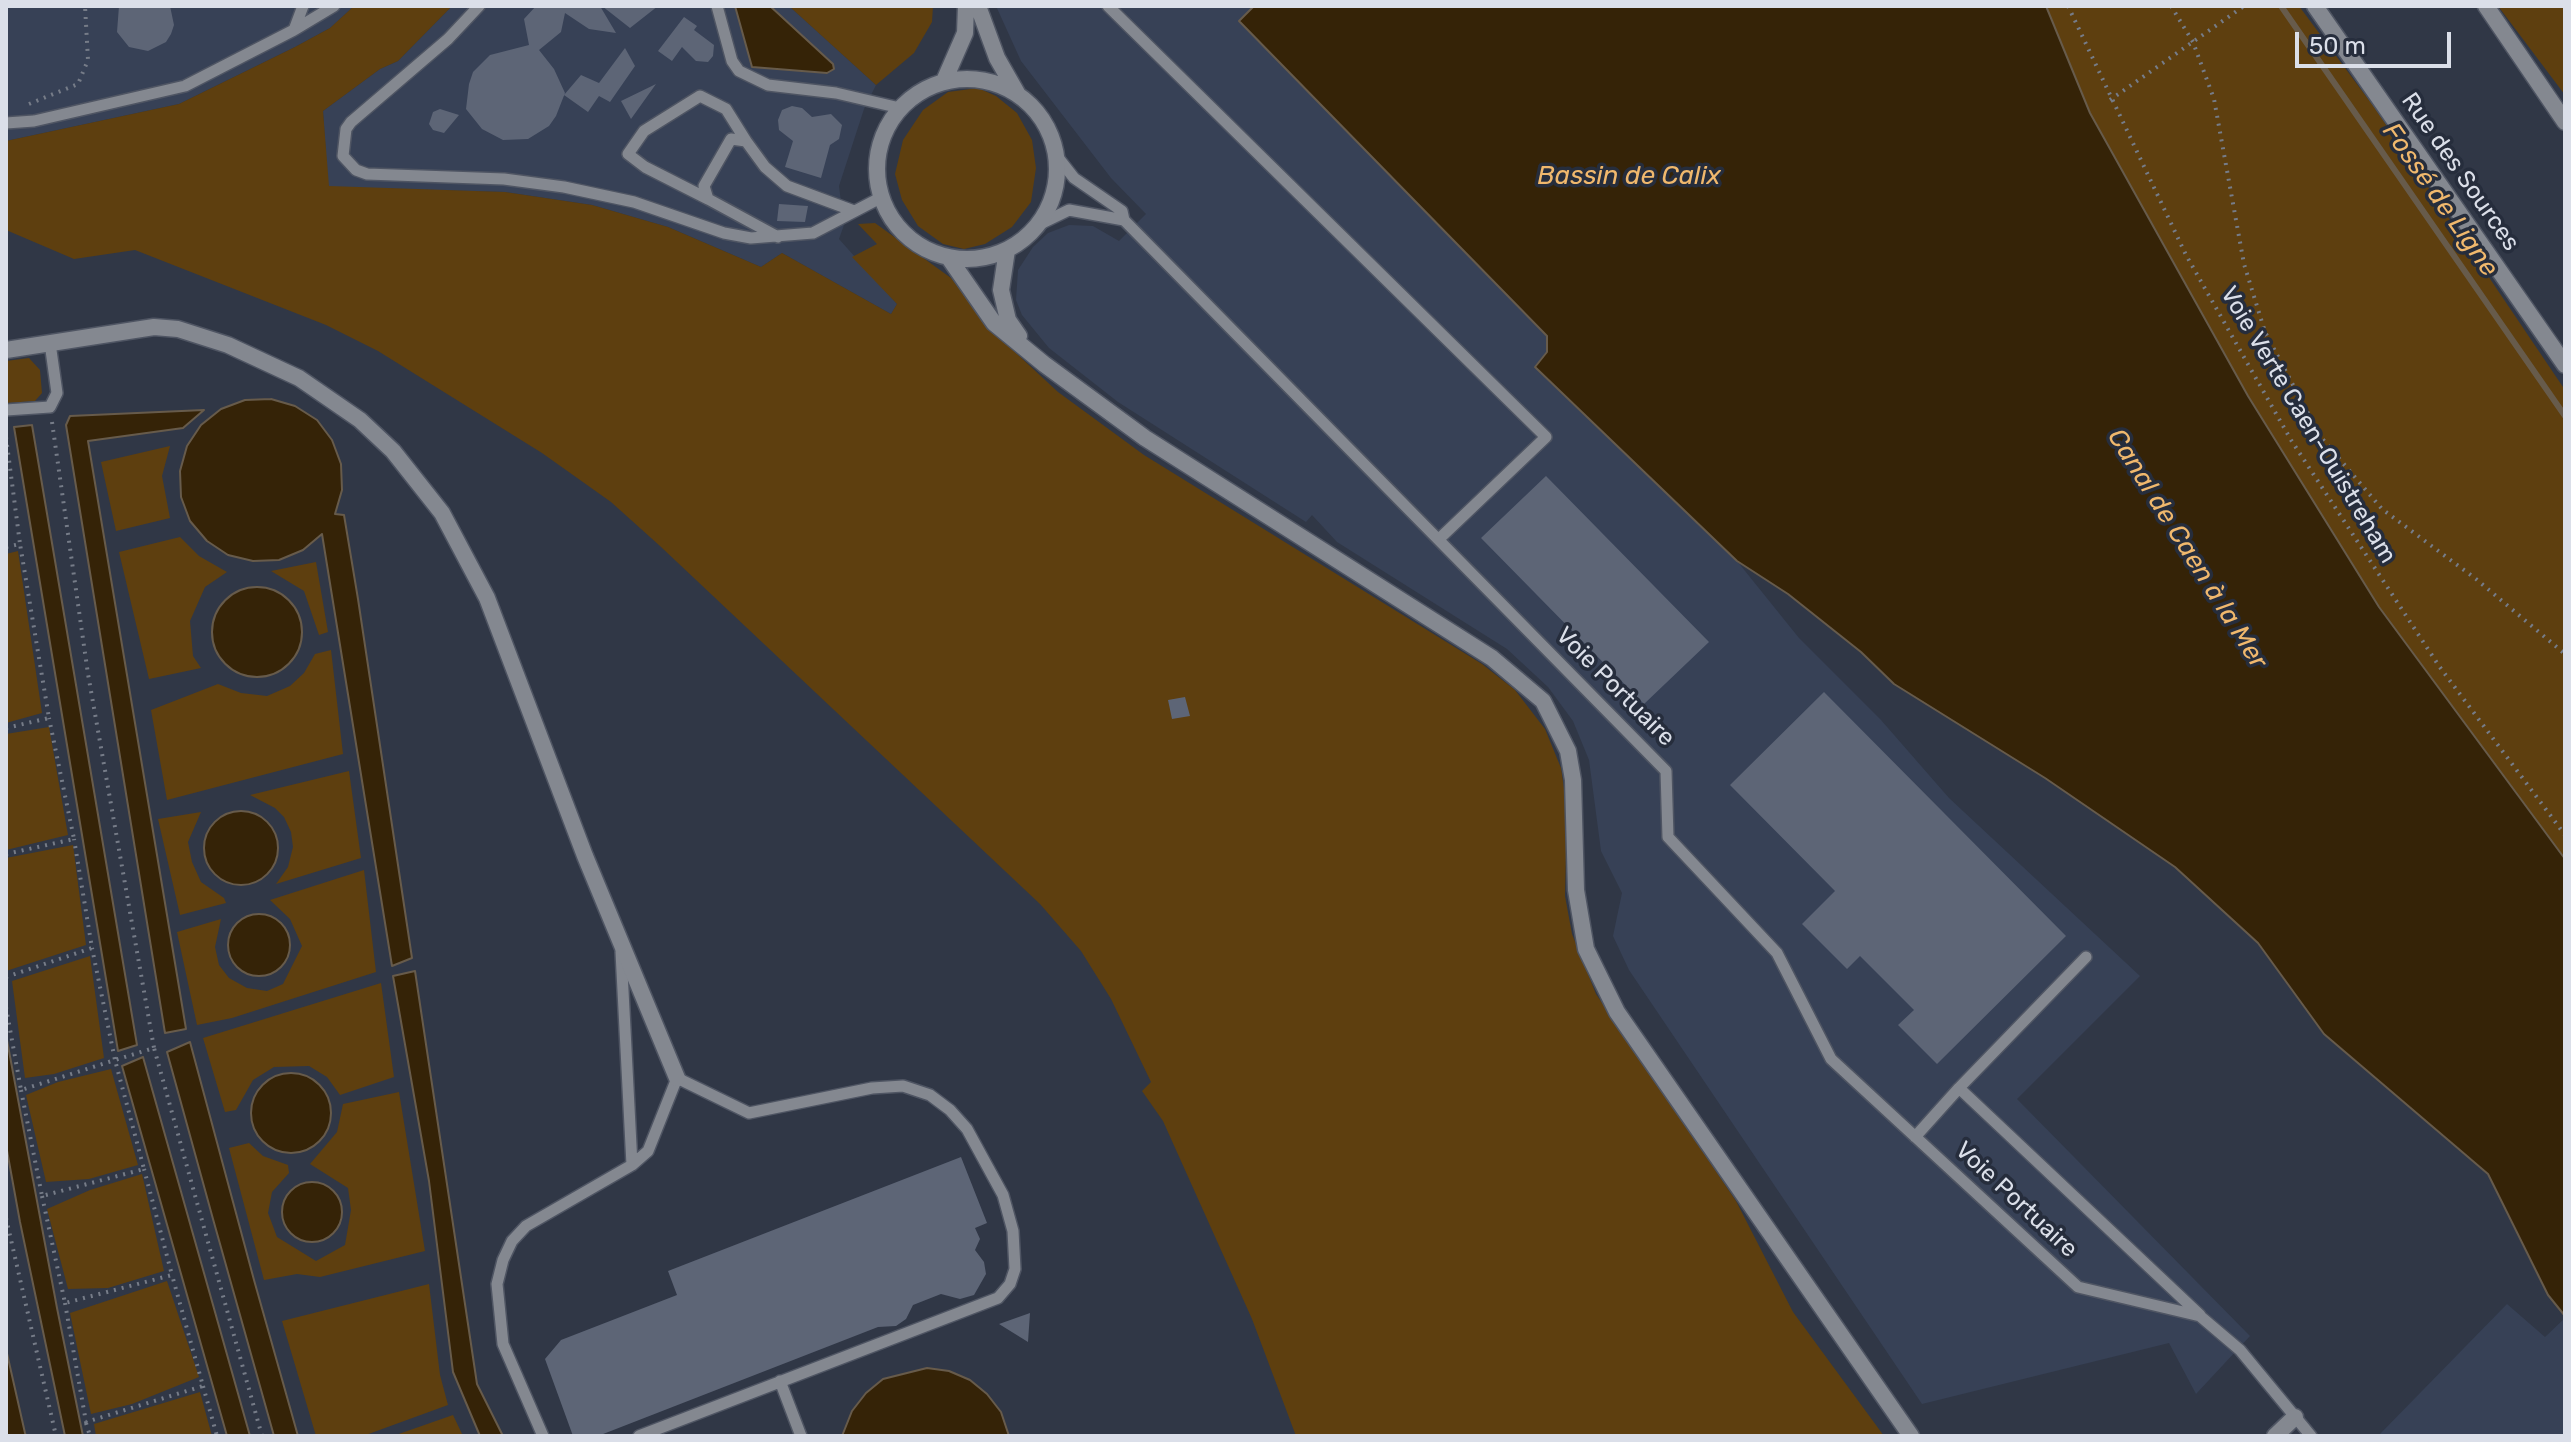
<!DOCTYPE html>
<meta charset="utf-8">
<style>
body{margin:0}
#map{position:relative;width:2571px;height:1442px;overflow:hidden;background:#303746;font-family:Rubik,sans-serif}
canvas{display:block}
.frame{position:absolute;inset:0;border:8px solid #dbdfe9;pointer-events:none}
.scale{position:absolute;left:2295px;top:32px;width:156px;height:36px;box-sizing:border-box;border:4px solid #dbdfe9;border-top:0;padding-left:10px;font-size:24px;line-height:28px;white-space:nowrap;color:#dbdfe9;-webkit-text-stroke:6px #262d3c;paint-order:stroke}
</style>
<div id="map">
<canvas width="2571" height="1442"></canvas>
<div class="frame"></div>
<div class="scale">50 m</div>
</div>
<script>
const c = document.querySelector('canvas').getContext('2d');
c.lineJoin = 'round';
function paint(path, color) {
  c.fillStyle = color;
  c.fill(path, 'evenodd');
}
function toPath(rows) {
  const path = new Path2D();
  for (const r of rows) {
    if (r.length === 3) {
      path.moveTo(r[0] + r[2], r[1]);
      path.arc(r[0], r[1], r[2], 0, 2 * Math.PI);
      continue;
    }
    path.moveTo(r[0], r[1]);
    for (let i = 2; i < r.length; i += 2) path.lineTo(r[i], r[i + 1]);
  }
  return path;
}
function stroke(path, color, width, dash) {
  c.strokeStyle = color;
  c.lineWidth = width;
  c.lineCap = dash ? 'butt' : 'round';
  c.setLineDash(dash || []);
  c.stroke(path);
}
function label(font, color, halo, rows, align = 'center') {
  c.font = font + ' Rubik,sans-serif';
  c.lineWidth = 7;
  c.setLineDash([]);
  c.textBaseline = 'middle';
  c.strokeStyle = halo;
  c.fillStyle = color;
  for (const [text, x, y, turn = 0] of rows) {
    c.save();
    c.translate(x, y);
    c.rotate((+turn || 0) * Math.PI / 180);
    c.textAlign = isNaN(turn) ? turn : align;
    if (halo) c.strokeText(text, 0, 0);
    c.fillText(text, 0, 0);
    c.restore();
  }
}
paint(toPath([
 [6,6,354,6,330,28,295,47,179,104,6,141],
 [452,6,789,6,876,85,864,109,839,186,844,225,839,239,897,304,891,314,782,253,761,267,668,227,592,205,505,192,328,187,323,111,380,69,398,61],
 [996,6,1254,6,1240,21,1547,337,1547,352,1535,366,1737,561,1799,638,1881,720,1949,798,2140,976,2017,1099,2250,1336,2196,1394,2169,1343,1922,1404,1629,970,1613,936,1622,893,1601,851,1589,760,1573,721,1548,687,1507,649,1337,542,1312,515,1306,522,1118,402,1049,348,1022,315,1016,300,1018,270,1033,247,1048,233,1069,225,1093,226,1119,241,1146,214,1111,178,1021,61],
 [2507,1304,2545,1337,2565,1318,2565,1436,2378,1436]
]), '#374156');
paint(toPath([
 [354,6,452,6,398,61,380,69,323,111,329,186,505,192,592,205,668,227,761,267,782,253,891,314,897,304,852,257,877,244,858,224,875,223,951,278,989,328,1058,392,1144,455,1482,664,1515,690,1545,729,1561,768,1567,809,1565,896,1572,934,1596,994,1736,1201,1793,1312,1884,1436,1296,1436,1252,1319,1163,1121,1142,1091,1151,1082,1111,999,1081,951,1040,904,660,546,611,502,542,453,378,351,326,325,135,250,74,259,6,230,6,141,179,104,295,47,330,28],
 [789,6,933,6,932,22,914,53,876,85],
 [2046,6,2299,6,2374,107,2565,390,2565,859,2379,607,2248,396,2090,113],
 [2498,6,2565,6,2565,95],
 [978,88,996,96,1017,113,1032,140,1036,168,1031,202,1012,227,985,244,964,249,943,244,918,226,902,200,895,174,903,140,923,110,948,92],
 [29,358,40,370,42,393,35,401,6,403,6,361],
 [170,446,162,476,170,518,116,531,101,462],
 [180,537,199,556,227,572,205,587,190,621,193,656,201,668,149,679,119,552],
 [18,551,42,713,6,723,6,554],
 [316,562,328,632,319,635,304,591,271,571],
 [331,650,343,754,167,800,151,710,218,684,241,693,267,696,290,686,304,673,315,654],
 [49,727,68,835,6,850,6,734],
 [349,771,361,858,276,884,288,867,293,847,291,832,284,817,275,808,250,795],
 [201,812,188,842,192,862,201,882,224,898,226,903,180,915,158,819],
 [73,845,86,945,6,971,6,858],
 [364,870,376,972,232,1018,197,1025,177,932,221,919,215,947,219,965,229,978,247,988,267,991,283,984,302,946,290,919,270,900],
 [90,956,104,1058,54,1074,25,1078,12,981],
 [381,983,394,1077,340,1095,327,1077,309,1066,274,1067,253,1080,236,1110,225,1112,203,1038],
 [111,1069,138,1165,89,1179,46,1182,26,1095,58,1082],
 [399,1092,425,1251,320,1277,297,1274,264,1280,229,1148,249,1143,263,1156,288,1165,289,1173,272,1192,268,1213,277,1237,316,1261,345,1245,351,1210,348,1188,310,1164,337,1132,343,1104],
 [142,1174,164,1271,108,1288,68,1289,47,1209,90,1190],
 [167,1281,199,1377,132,1404,91,1414,70,1313],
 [429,1284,440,1375,448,1405,363,1436,316,1436,282,1321],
 [200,1392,212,1436,96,1436,94,1424],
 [453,1415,463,1436,393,1436]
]), '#5e3f0f');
const water = toPath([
 [735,6,770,6,833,64,834,69,827,73,752,67,735,6],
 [1254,6,2046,6,2090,113,2248,396,2379,607,2565,859,2565,1316,2548,1295,2488,1174,2324,1034,2258,943,2175,867,2045,778,1894,684,1861,652,1788,594,1737,561,1535,367,1547,352,1547,336,1239,21,1254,6],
 [271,399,295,406,317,420,332,440,341,464,342,490,335,514,344,515,358,599,412,958,392,966,322,534,303,550,279,560,253,561,228,555,207,541,190,521,181,497,180,471,187,446,201,425,221,409,245,400,271,399],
 [204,410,183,428,88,441,186,1029,165,1033,66,425,70,416,204,410],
 [32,425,137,1045,118,1051,14,427,32,425],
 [257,632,45],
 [241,848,37],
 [259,945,31],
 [415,971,477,1384,503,1436,480,1436,453,1372,429,1181,393,976,415,971],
 [6,1035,57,1308,83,1436,65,1436,20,1222,6,1145,6,1035],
 [190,1042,254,1280,298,1436,274,1436,213,1219,167,1052,190,1042],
 [143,1057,250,1436,227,1436,122,1066,143,1057],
 [291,1113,40],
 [312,1212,30],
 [6,1349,25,1433,26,1436,6,1436,6,1349],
 [927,1368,949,1371,970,1380,987,1394,1001,1412,1009,1436,842,1436,852,1411,866,1393,883,1379,927,1368]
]);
paint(water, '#352307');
stroke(water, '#675b4b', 2);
stroke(toPath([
 [2281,6,2565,416]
]), '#675b4b', 6);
paint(toPath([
 [119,6,170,6,174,25,171,34,166,42,148,51,129,47,117,32],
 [536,6,600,6,616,33,589,29,565,13,561,32,539,50,554,69,565,93,556,116,549,126,528,139,503,140,482,129,466,109,469,84,473,72,490,55,529,45,524,19],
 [602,6,658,6,630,28],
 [684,17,697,26,694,30,714,45,713,56,708,62,696,61,682,47,672,61,658,51],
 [625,48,635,66,610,102,599,96,588,112,564,95,581,75,599,83],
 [656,84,631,119,621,101],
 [792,106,802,108,812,117,831,114,842,125,839,139,830,145,821,178,785,167,793,141,779,130,778,120,782,110],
 [440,109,459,115,444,133,433,130,429,124,433,112],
 [779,204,808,206,805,222,777,221],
 [1546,476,1709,642,1644,704,1481,538],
 [1824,692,2066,936,1937,1064,1898,1025,1914,1010,1860,956,1847,969,1802,924,1835,891,1730,785],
 [1185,697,1190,716,1172,719,1168,700],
 [961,1157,987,1223,975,1228,980,1239,975,1250,984,1262,986,1274,974,1295,960,1299,941,1294,913,1305,906,1319,896,1326,878,1327,598,1436,573,1436,545,1359,561,1340,677,1295,668,1271],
 [1030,1313,1028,1342,999,1324]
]), '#5d6576');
const service = toPath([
 [479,6,448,39,351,122,346,129,343,156,356,170,367,174,504,179,564,187,634,202,724,233,751,238,813,233,882,197],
 [717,6,732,61,739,71,768,85,836,93,900,108],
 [1108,6,1546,437,1439,539],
 [294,30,334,6],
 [6,123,34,121,185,86,294,30,303,6],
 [1056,155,1074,178,1122,211,1124,220,1666,771,1668,837,1777,953,1831,1059,2078,1287,2200,1316,2240,1350,2311,1436],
 [708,199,645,167,628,154,644,131,700,96,726,109,746,141],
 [1036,226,1069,210,1124,220],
 [778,237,708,199,704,186,731,139,746,141,765,167,787,186,854,211],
 [6,410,50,407,57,393,50,343],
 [621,952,632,1165],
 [2086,957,1959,1088,2200,1315],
 [1915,1137,1959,1088],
 [780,1381,801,1436],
 [543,1436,503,1344,497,1284,503,1260,512,1241,526,1226,632,1165,648,1151,677,1078,749,1113,872,1088,903,1086,930,1095,950,1110,967,1129,1003,1195,1013,1231,1015,1269,1010,1284,998,1298,639,1436]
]);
const minor = toPath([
 [2315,6,2565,365],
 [2486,6,2565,122],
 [6,350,154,327,178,329,228,345,299,378,360,420,393,451,442,513,487,598,585,856,677,1078],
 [2275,1436,2295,1417]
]);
const tertiary = toPath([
 [978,6,997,58,1017,93],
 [967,169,90],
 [944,81,965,33,966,6],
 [1007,250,1001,290,1008,320,1019,336],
 [949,258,994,323,1044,364,1145,438,1492,658,1543,701,1568,751,1573,780,1576,890,1586,949,1617,1012,1911,1436]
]);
stroke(service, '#4f5563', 14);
stroke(minor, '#4f5563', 19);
stroke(tertiary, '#4f5563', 19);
stroke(toPath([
 [2068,6,2186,255,2291,440,2439,666,2565,835],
 [2171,6,2193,42,2214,99,2244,264,2265,332,2320,436,2382,509,2476,579,2565,654],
 [2110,100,2244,6],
 [29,104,78,84,88,60,85,6],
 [52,422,88,674,154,1048],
 [6,437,20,544,6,547],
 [6,728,49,718,20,544],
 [6,854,74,839,49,718],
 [6,977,92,948,74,839],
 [6,1007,21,1090,115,1060,92,948],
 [21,1090,42,1196,144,1169,115,1060,154,1048,262,1436],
 [42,1196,65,1303,172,1275,144,1169],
 [6,1218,56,1436],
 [65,1303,86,1422,203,1386,172,1275],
 [203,1386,217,1436],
 [86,1423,90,1436]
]), '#767c88', 4, [2, 6]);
stroke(service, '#848890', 11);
stroke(minor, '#848890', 16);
stroke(tertiary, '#848890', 16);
label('24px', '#dbdfe9', '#262d3c', [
 ["Rue des Sources",2460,172,55],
 ["Voie Verte Caen-Ouistreham",2308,425,59],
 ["Voie Portuaire",1615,687,45],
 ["Voie Portuaire",2016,1200,43]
]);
label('italic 26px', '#f0b86d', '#262d3c', [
 ["Bassin de Calix",1629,176],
 ["Fossé de Ligne",2440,200,55],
 ["Canal de Caen à la Mer",2187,549,58]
]);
</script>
